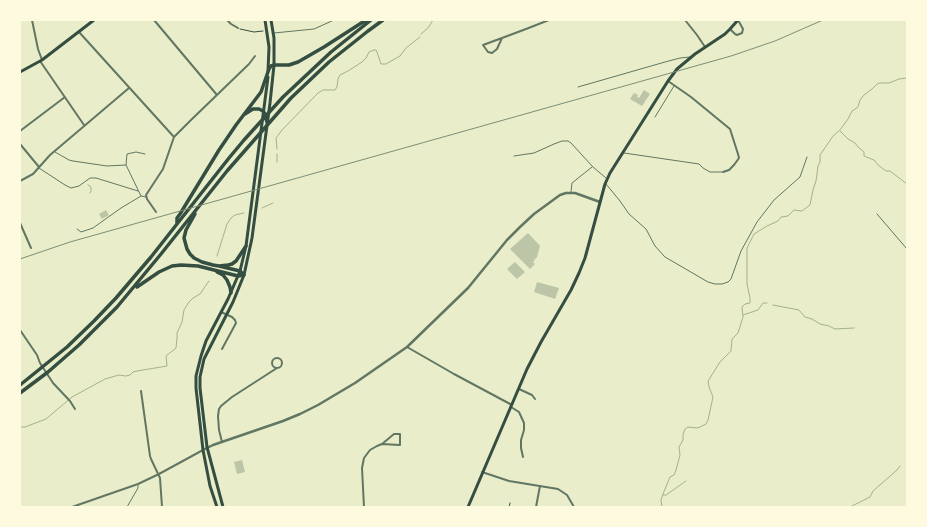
<!DOCTYPE html>
<style>
body{margin:0}
#map{position:relative;width:927px;height:527px;overflow:hidden;background:#e9edc9;font-family:"Space Grotesk",sans-serif}
canvas{display:block}
.frame{position:absolute;inset:0;border:21px solid #fefae0;pointer-events:none}
</style>
<div id="map">
<canvas width="927" height="527"></canvas>
<div class="frame"></div>
</div>
<script>
const c = document.querySelector('canvas').getContext('2d');
c.lineJoin = 'round';
function toPath(rows) {
  const path = new Path2D();
  for (const r of rows) {
    if (r.length === 3) {
      path.moveTo(r[0] + r[2], r[1]);
      path.arc(r[0], r[1], r[2], 0, 2 * Math.PI);
      continue;
    }
    path.moveTo(r[0], r[1]);
    for (let i = 2; i < r.length; i += 2) path.lineTo(r[i], r[i + 1]);
  }
  return path;
}
function stroke(path, color, width, dash) {
  c.strokeStyle = color;
  c.lineWidth = width;
  c.lineCap = dash ? 'butt' : 'round';
  c.setLineDash(dash || []);
  c.stroke(path);
}
function paint(path, color) {
  c.fillStyle = color;
  c.fill(path, 'evenodd');
}
stroke(toPath([
 [421,34,428,28,433,20],
 [840,131,848,139,855,143,858,147,864,152,864,156,874,160,878,165,886,171,890,171,907,184],
 [277,149,276,138,282,130,318,93,323,90,335,90,337,87,338,79,340,75,348,71,362,62,366,58,369,52,374,50,376,50,377,52,381,64,386,64,400,56,406,48,420,37],
 [277,154,277,162],
 [88,185,90,186,91,188,91,191,90,193],
 [262,208,273,203],
 [217,256,227,224,231,218,235,215,244,213],
 [773,305,799,310,805,317,812,319,820,324,829,326,835,329,854,328],
 [743,315,758,310,763,303,767,303],
 [20,427,25,427,46,419,72,397,105,379,119,375,126,376,130,375,133,372,137,371,167,366,166,356,176,348,177,338,177,333,182,322,184,310,189,302,193,298,200,294,209,281],
 [663,495,666,495,686,481],
 [662,507,661,500,663,494,670,477,674,475,676,470,680,455,679,447,683,440,683,434,685,429,688,427,697,428,700,427,706,424,708,420,713,397,709,387,708,381,720,362,731,351,732,339,738,333,743,317,742,307,745,304,750,303,750,298,747,284,747,248,754,234,767,226,778,221,781,217,788,216,794,210,802,211,810,205,813,190,816,181,818,166,820,162,820,155,833,136,840,130,848,119,852,111,858,107,860,100,864,95,872,89,876,85,879,83,889,83,899,79,907,78],
 [850,507,870,497,873,491,897,470,900,466]
]), '#a3b18a', 1);
paint(toPath([
 [644,90,650,94,642,106,630,99,634,93,638,95,637,97,639,98],
 [106,210,109,215,102,219,99,214],
 [528,233,540,246,537,257,534,260,535,260,533,262,535,264,530,269,510,249],
 [515,262,525,272,517,279,507,269],
 [537,282,559,288,555,299,534,292],
 [242,460,245,472,237,474,234,462]
]), '#bcc5a7');
stroke(toPath([
 [240,29,254,32,263,31],
 [509,507,510,503]
]), '#344e41', 1);
stroke(toPath([
 [274,33,314,29,334,20],
 [578,87,665,62,680,58,690,57],
 [655,117,674,86],
 [55,152,69,160,73,161,107,166,126,165],
 [624,153,699,164,703,168,710,172,722,172],
 [145,154,136,152,127,154,126,165,141,196,146,197],
 [514,156,534,153,554,144,562,141,568,141,571,143,593,167,606,178],
 [39,168,65,185,71,188,79,186,90,178,96,178,138,191],
 [606,184,620,201,629,214,646,229,655,246,665,257,708,282,715,284,722,284,728,282,731,279,741,251,757,222,774,200,800,177,807,157],
 [571,192,572,183,592,167],
 [877,214,907,249],
 [77,229,81,232,93,228,121,208,141,196],
 [127,507,138,488,138,485]
]), '#617663', 1);
stroke(toPath([
 [32,20,38,49,42,60],
 [154,20,217,95],
 [227,20,231,24,238,28],
 [685,20,697,35,705,47],
 [730,29,735,34,737,35,742,33,743,29,738,20],
 [79,32,174,137],
 [502,38,497,49,492,53,488,52,483,45,502,38,526,29,549,20],
 [40,61,84,125],
 [668,81,691,97,730,129,738,154,739,158,734,165,729,170,723,172],
 [20,131,65,97],
 [20,144,39,167],
 [20,181,33,174,50,155,129,88],
 [156,212,147,199,146,195,163,169,174,137,191,120,249,64,255,56],
 [20,223,31,248],
 [221,312,232,317,235,320,236,323,222,349],
 [20,330,37,355,40,363,53,383,70,401,75,409],
 [407,347,454,374,512,405],
 [277,363,5],
 [519,389,532,395,535,399],
 [141,391,150,456,151,459,160,478,162,507],
 [511,407,519,412,524,423,524,430,521,440,521,448,523,457],
 [222,442,219,430,218,416,219,409,221,406,232,397,277,368],
 [482,472,509,481,558,489,567,495,574,507],
 [72,507,138,484,159,474,203,450],
 [364,507,362,468,364,458,370,450,377,446,382,444,400,445,400,434,394,434,382,444],
 [536,507,540,486]
]), '#617663', 2);
stroke(toPath([
 [203,450,213,445,283,421,300,414,318,405,355,383,407,347,468,288,507,240,520,227,534,214,560,195,566,193,575,193,600,202]
]), '#617663', 2.5);
stroke(toPath([
 [265,20,269,47,268,71],
 [20,72,42,60,94,20],
 [217,507,210,486,203,450,196,388,196,376,201,356,206,341,228,299,240,271,246,246,268,77],
 [223,507,207,447,200,388,200,377,204,359,233,302,244,275,252,238,270,103,274,65,274,38,271,20],
 [468,507,527,369,541,342,571,290,579,273,585,258,605,184,610,173,668,81,677,69,695,54,725,34,730,29,738,20]
]), '#344e41', 3);
stroke(toPath([
 [245,114,253,109,259,109,263,111,265,114,267,122],
 [195,214,186,230,184,238,187,249,190,254,194,258,202,262,213,265,219,266,228,265,232,264,236,261,246,246],
 [177,224,177,218,180,214,219,150,236,125,261,92,269,69,271,66,274,65,289,65,298,62,324,47,366,20],
 [217,272,223,275,227,280,230,287,231,293],
 [137,287,159,272,172,266,181,265,198,266,238,276,244,275,240,271,219,266],
 [20,385,67,347,94,321,116,298,151,257,229,158,244,140,283,97,331,52,371,20],
 [20,393,48,372,79,345,117,307,161,254,227,171,291,98,329,62,368,31,383,20]
]), '#344e41', 3.5);
stroke(toPath([
 [20,259,70,242,731,56,775,41,823,20]
]), '#7c8e77', 1);
</script>
